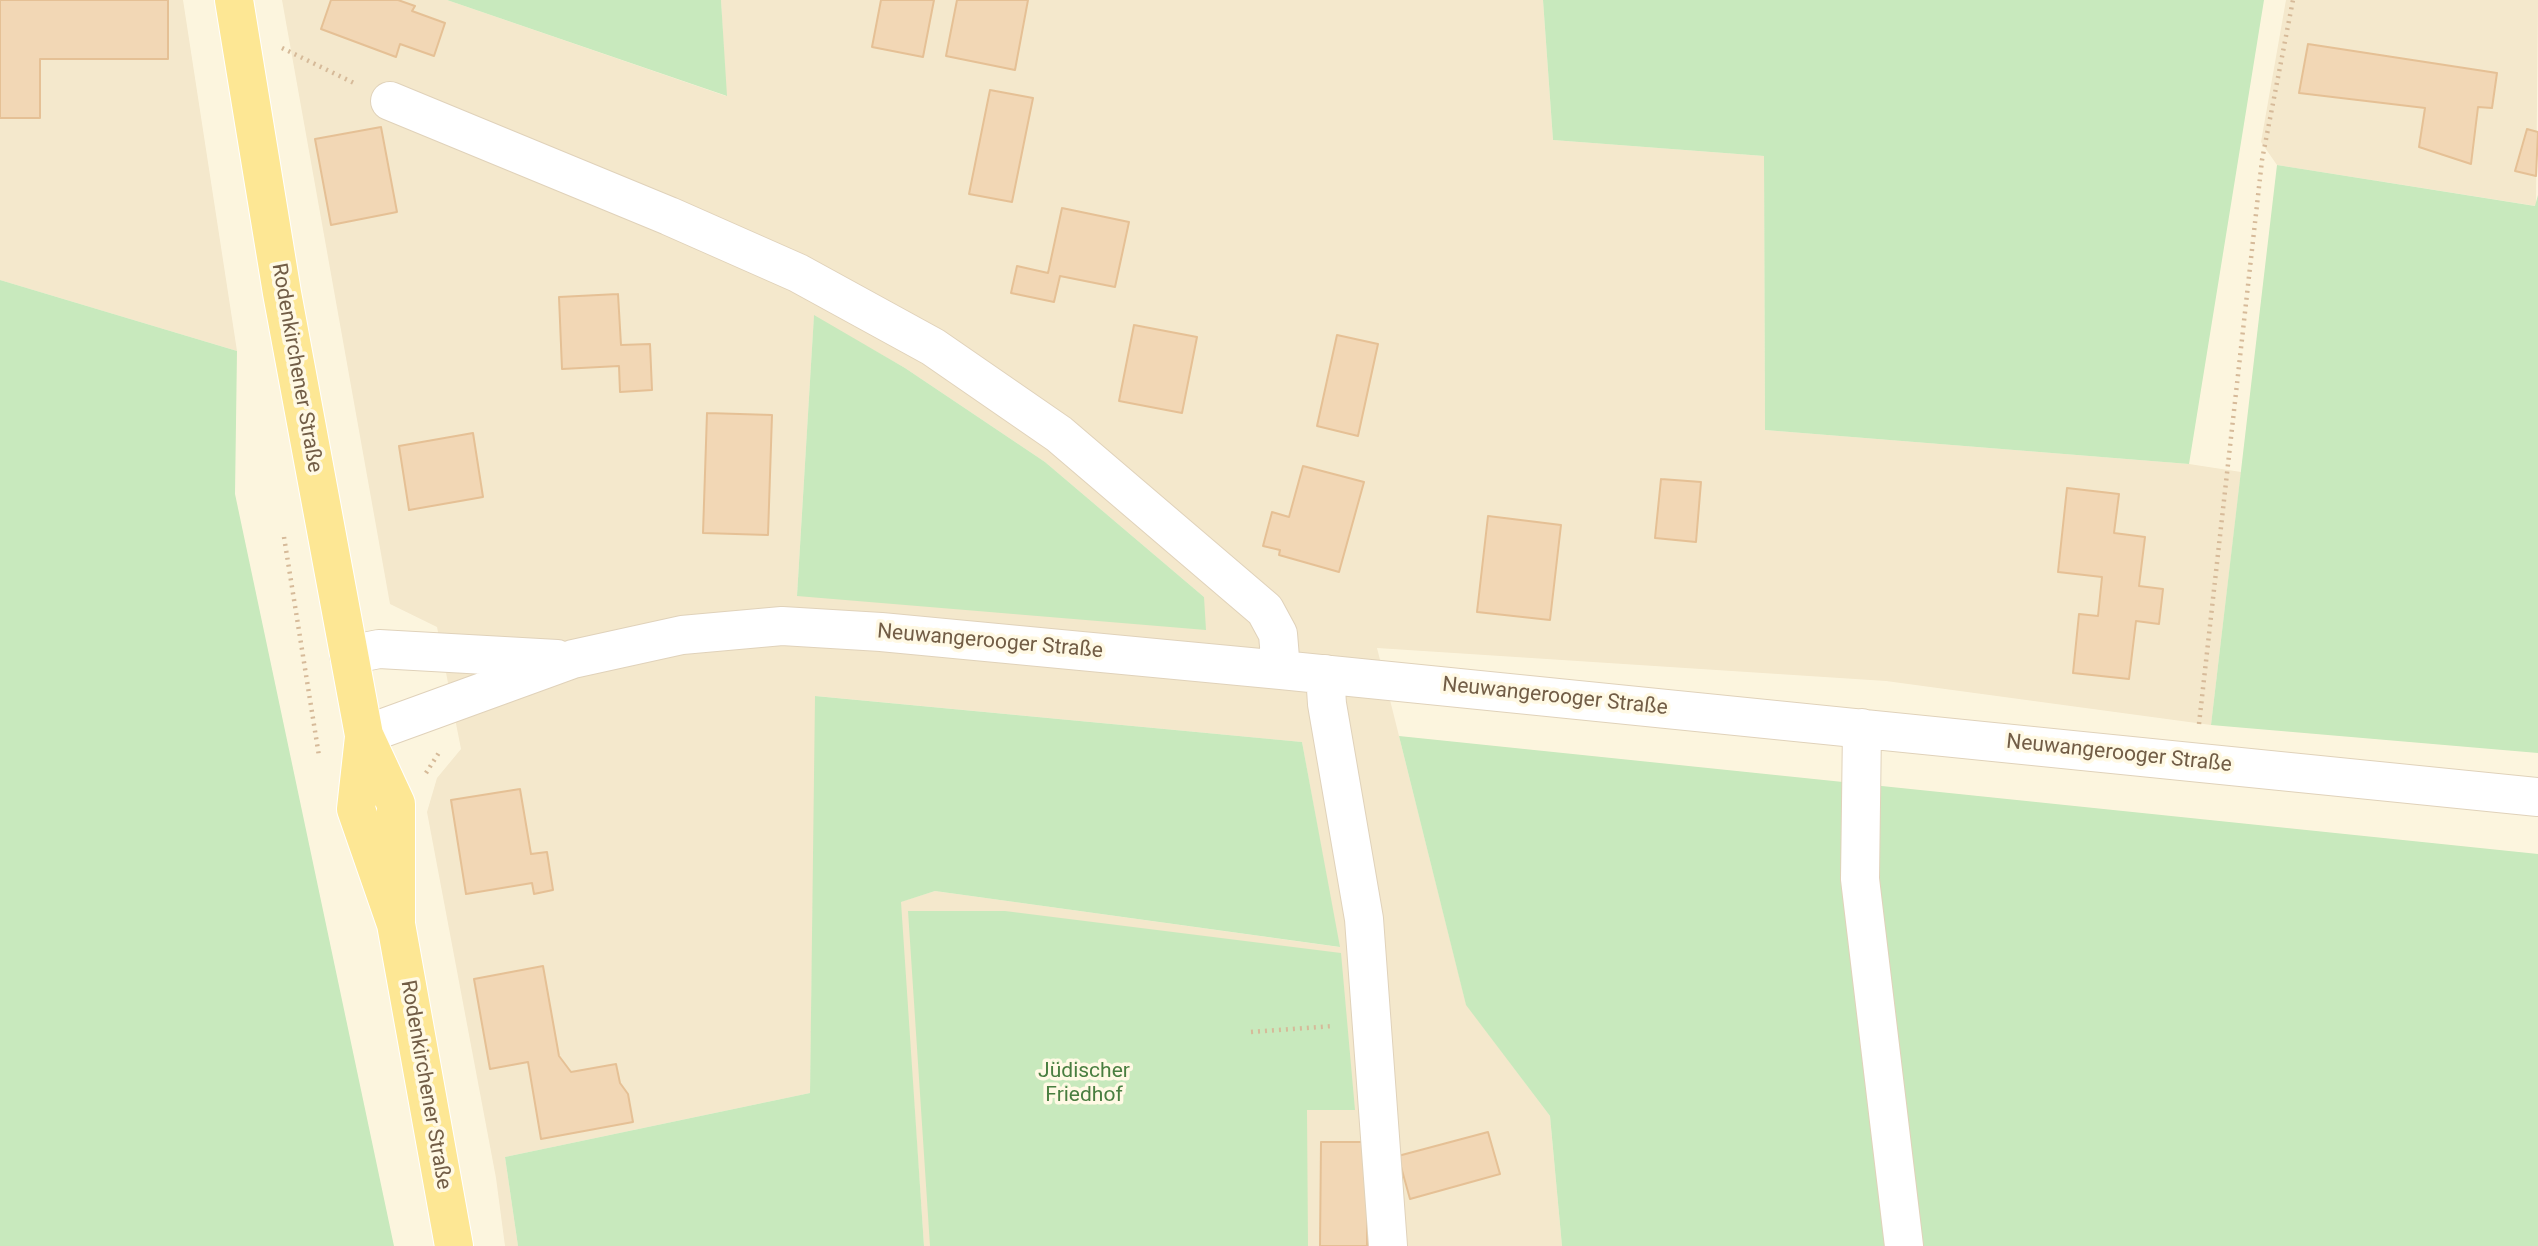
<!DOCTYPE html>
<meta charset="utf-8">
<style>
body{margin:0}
canvas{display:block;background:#fcf5de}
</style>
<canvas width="2538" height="1246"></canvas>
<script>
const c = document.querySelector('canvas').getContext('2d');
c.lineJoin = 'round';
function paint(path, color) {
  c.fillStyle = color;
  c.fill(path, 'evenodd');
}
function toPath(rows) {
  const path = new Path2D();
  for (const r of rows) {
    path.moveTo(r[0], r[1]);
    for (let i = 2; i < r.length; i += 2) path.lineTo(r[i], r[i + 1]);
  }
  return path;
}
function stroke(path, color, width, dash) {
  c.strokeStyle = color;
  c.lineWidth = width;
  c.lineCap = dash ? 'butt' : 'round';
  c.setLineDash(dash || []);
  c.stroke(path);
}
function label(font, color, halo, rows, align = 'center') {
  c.font = font + ' Roboto,sans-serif';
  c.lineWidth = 7;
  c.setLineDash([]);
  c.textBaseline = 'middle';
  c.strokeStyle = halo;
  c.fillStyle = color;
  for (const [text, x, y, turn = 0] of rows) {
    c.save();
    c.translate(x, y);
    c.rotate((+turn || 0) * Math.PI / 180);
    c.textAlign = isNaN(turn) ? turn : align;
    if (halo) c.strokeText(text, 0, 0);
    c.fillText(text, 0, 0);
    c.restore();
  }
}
paint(toPath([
 [0,0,183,0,237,351,0,280],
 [282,0,447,0,726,96,721,0,1543,0,1553,140,1764,156,1765,430,2189,464,2241,472,2211,725,1886,681,1377,648,1466,1004,1550,1116,1562,1246,924,1246,900,902,935,891,1339,947,1302,742,816,696,810,1093,505,1157,518,1246,505,1246,496,1178,427,812,437,778,461,749,437,627,390,604],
 [814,316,905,368,1045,462,1204,597,797,596],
 [2286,0,2538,0,2536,206,2277,165,2261,142]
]), '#f4e8cc');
paint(toPath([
 [447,0,721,0,727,96],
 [1543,0,2264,0,2189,464,1765,430,1764,156,1553,140],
 [2277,165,2535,206,2538,195,2538,753,2211,725],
 [0,280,237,351,235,494,394,1246,0,1246],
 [814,315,905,368,1045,462,1204,597,1206,630,797,596],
 [815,696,1302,742,1340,947,935,891,901,902,924,1246,518,1246,505,1157,810,1093],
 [1399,736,2538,854,2538,1246,1562,1246,1550,1116,1466,1005],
 [1005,911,1341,953,1355,1110,1307,1110,1308,1246,930,1246,908,911]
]), '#c8e9bd');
const building = toPath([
 [0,0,168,0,168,59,40,59,40,118,0,118,0,0],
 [331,0,398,0,415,6,412,11,445,23,434,56,400,44,396,57,321,29,331,0],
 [881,0,934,0,923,57,872,47,881,0],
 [957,0,1028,0,1015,70,946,56,957,0],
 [2308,44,2497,73,2492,108,2478,107,2471,164,2419,147,2425,108,2299,93,2308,44],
 [990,90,1033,98,1012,202,969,194,990,90],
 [381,127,397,212,331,225,315,139,381,127],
 [2527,129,2538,132,2536,176,2515,171,2527,129],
 [1062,208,1129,222,1115,287,1060,276,1054,302,1011,293,1017,266,1048,273,1062,208],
 [618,294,621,345,650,344,652,390,620,392,619,366,562,369,559,297,618,294],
 [1134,325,1197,337,1182,413,1119,401,1134,325],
 [1337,335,1378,344,1358,436,1317,426,1337,335],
 [707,413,772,415,768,535,703,533,707,413],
 [473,433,483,497,409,510,399,446,473,433],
 [1303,466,1364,482,1339,572,1279,555,1280,550,1263,546,1272,512,1289,517,1303,466],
 [1661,479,1701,482,1696,542,1655,538,1661,479],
 [2067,488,2119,494,2114,533,2145,537,2139,586,2163,589,2159,624,2136,621,2129,679,2073,673,2079,614,2098,616,2102,577,2058,572,2067,488],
 [1488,516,1561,525,1550,620,1477,612,1488,516],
 [520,789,531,854,547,852,553,890,534,894,532,883,466,894,451,800,520,789],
 [543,966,559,1056,571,1072,616,1064,620,1083,628,1094,633,1122,541,1139,528,1062,490,1069,474,979,543,966],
 [1488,1132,1500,1174,1410,1199,1398,1156,1488,1132],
 [1321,1142,1368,1142,1367,1246,1320,1246,1321,1142]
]);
paint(building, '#f2d7b5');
stroke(building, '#e5c095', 2);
const minor = toPath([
 [390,101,669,216,798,273,933,347,1059,434,1265,610,1278,634,1281,670],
 [349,655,379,649,557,659],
 [1325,674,1327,704,1364,919,1388,1246],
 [1862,728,1860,879,1904,1246],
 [364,735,573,659,682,635,782,626,881,632,1281,670,2538,797]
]);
const major = toPath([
 [234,0,282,293,364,735,396,804,396,924],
 [364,737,356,809,396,924,454,1246]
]);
stroke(minor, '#e0d2ba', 40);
stroke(major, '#fff', 40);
stroke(toPath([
 [282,48,356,84],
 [284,537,319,756],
 [2199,724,2262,160,2293,0],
 [426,773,440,751],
 [1251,1032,1333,1026]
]), '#d6ba99', 4.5, [2, 5]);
stroke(minor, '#fff', 38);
stroke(major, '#fde794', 38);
label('21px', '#725d46', '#fff9e4', [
 ["Rodenkirchener Straße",296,368,80],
 ["Neuwangerooger Straße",990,642,5],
 ["Neuwangerooger Straße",1555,697,6],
 ["Neuwangerooger Straße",2119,754,6],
 ["Rodenkirchener Straße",425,1085,80]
]);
label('21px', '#497e40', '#fff9e4', [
 ["Jüdischer",1084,1072],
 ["Friedhof",1084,1096]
]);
</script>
